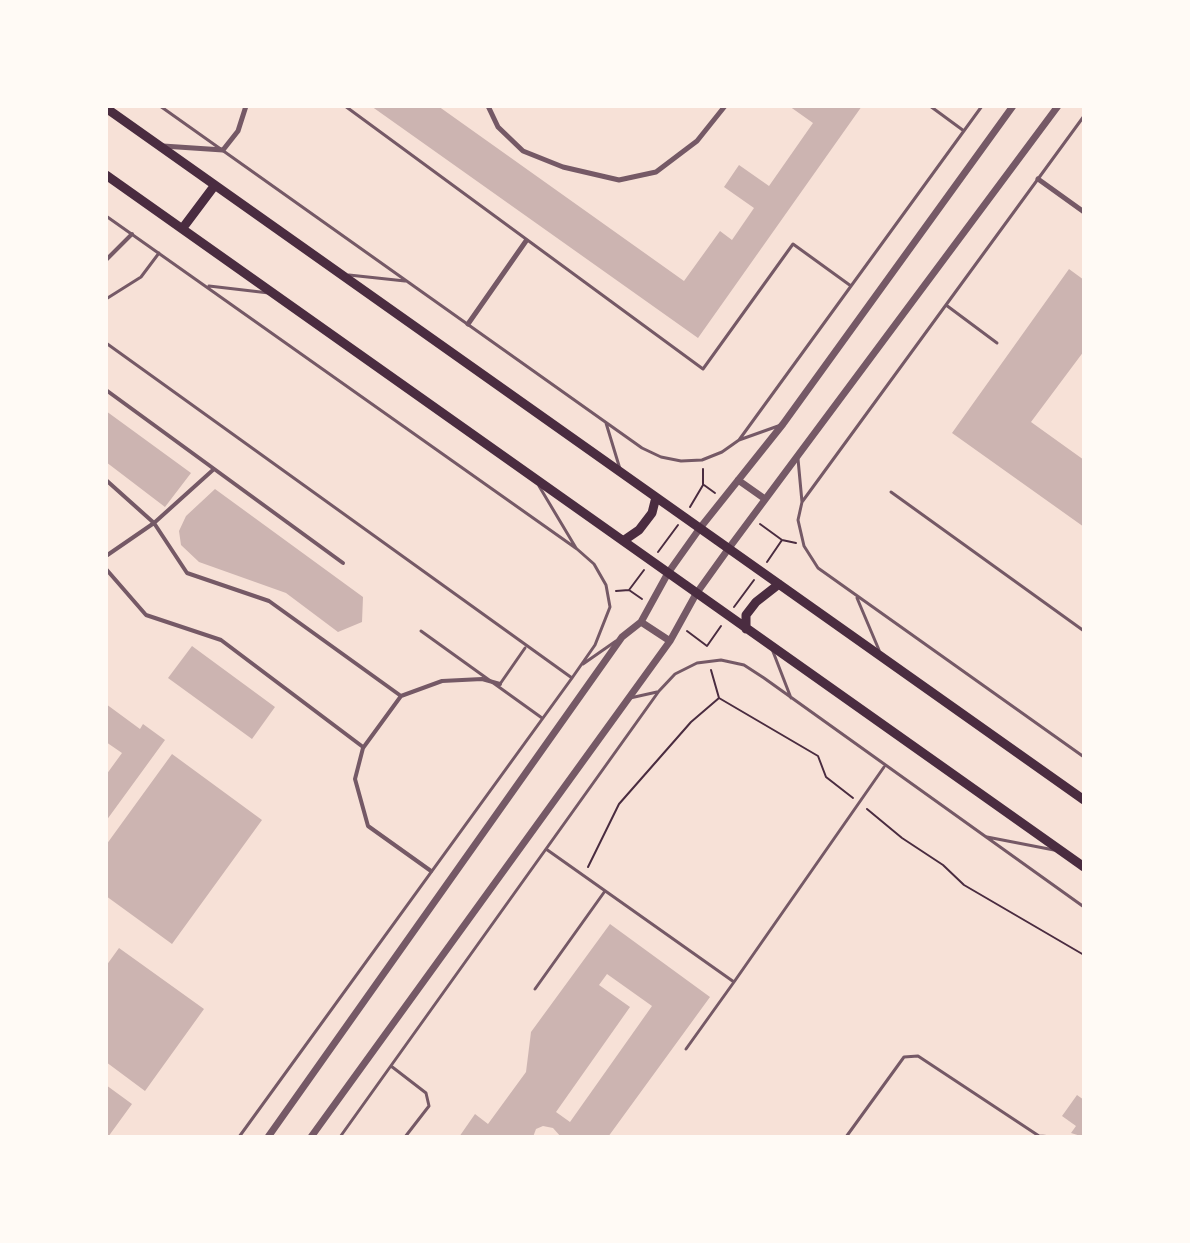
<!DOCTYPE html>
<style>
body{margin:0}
#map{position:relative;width:1190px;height:1243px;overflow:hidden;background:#f7e1d7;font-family:"IBM Plex Sans",sans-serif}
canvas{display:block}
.frame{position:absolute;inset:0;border:108px solid #fffaf5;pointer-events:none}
</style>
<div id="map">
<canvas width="1190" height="1243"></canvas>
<div class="frame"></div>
</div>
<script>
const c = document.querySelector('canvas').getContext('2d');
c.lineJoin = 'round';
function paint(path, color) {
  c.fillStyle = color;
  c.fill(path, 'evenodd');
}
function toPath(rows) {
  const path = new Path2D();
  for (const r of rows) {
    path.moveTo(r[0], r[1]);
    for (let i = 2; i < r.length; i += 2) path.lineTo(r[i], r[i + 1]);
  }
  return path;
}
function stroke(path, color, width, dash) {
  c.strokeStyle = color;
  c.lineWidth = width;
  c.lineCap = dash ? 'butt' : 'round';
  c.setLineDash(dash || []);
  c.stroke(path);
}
paint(toPath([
 [371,106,438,106,684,281,720,231,732,240,754,208,724,187,739,165,769,186,813,123,789,106,862,106,698,338],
 [1069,269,1084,280,1084,351,1031,422,1084,460,1084,527,952,433],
 [106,411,191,473,165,507,106,462],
 [215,489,363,597,362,622,338,632,286,593,199,562,181,545,179,531,186,516],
 [192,646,275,707,252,739,168,678],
 [106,704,140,729,143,724,165,740,106,821,106,775,122,753,106,742],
 [172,754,262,820,172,944,106,896,106,845],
 [610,924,710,997,608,1137,561,1137,553,1128,543,1126,536,1129,533,1137,459,1137,475,1114,488,1124,526,1072,531,1032],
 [607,974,652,1006,570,1122,556,1112,630,1007,599,985],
 [119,948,204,1009,145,1091,106,1062,106,966],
 [106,1085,132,1104,108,1137,106,1137],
 [1077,1095,1084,1100,1084,1137,1071,1133,1076,1126,1062,1116]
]), '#ccb4b1');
stroke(toPath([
 [704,485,715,493],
 [690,507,703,485,703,469],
 [760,524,782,540,796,543],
 [658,552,678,525],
 [767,562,782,540],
 [629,590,642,599],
 [616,591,629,590,644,570],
 [734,607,754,580],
 [687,631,707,646,721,626],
 [719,698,818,756,826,777,853,798],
 [867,809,902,838,943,865,964,885,1084,955],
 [588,867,619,804,691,722,719,698,711,670]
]), '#4a2c40', 2);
stroke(toPath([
 [160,106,642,448,661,457,681,461,702,460,722,452,739,440,982,106],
 [345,106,703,369,793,244,851,286],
 [930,106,964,131],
 [106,216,577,549,594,564,606,585,610,607,595,645,572,678,239,1137],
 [349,275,405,281],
 [209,286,269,293],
 [106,299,141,277,159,253],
 [946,305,997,343],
 [106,343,572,678],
 [606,423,620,469],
 [739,440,781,425],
 [798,459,802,502,798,520,804,546,818,568,1084,757],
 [539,486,576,548],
 [891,492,1084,631],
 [802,502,1084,116],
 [857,598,879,650],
 [421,631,542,718],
 [772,649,791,698],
 [583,664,616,641],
 [500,684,525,648],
 [630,698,657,692],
 [987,837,1054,850],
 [546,849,734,982,884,767],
 [535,989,605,891],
 [686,1049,734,982],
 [391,1066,426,1093,429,1106,405,1137],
 [340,1137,659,691,675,674,697,663,721,660,744,665,764,678,1084,907],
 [846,1137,904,1057,918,1056,1039,1136,1054,1137]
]), '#755966', 3);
stroke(toPath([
 [106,260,132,234],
 [106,390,343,563],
 [106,480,154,523,187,573,269,601,401,696],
 [106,556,154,523,214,469],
 [106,569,146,615,221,640,363,747],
 [431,871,368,826,355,779,363,748,401,696,442,681,482,679,500,684]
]), '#755966', 4);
stroke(toPath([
 [488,106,498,127,523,151,563,167,619,180,656,172,697,141,725,106],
 [163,146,223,150,238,131,246,106],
 [1038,179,1084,212],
 [468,324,526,241]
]), '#755966', 5);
stroke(toPath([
 [738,480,765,499],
 [641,622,670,641],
 [268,1137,622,637,641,622,668,573,700,528,783,424,1013,106],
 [311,1137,670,641,696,594,729,548,1058,106]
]), '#755966', 7);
stroke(toPath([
 [106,108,1084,800],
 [106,175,1084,867],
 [182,229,215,185],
 [623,541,639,530,652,513,656,497],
 [746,629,746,615,756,602,779,584]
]), '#4a2c40', 9);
</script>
